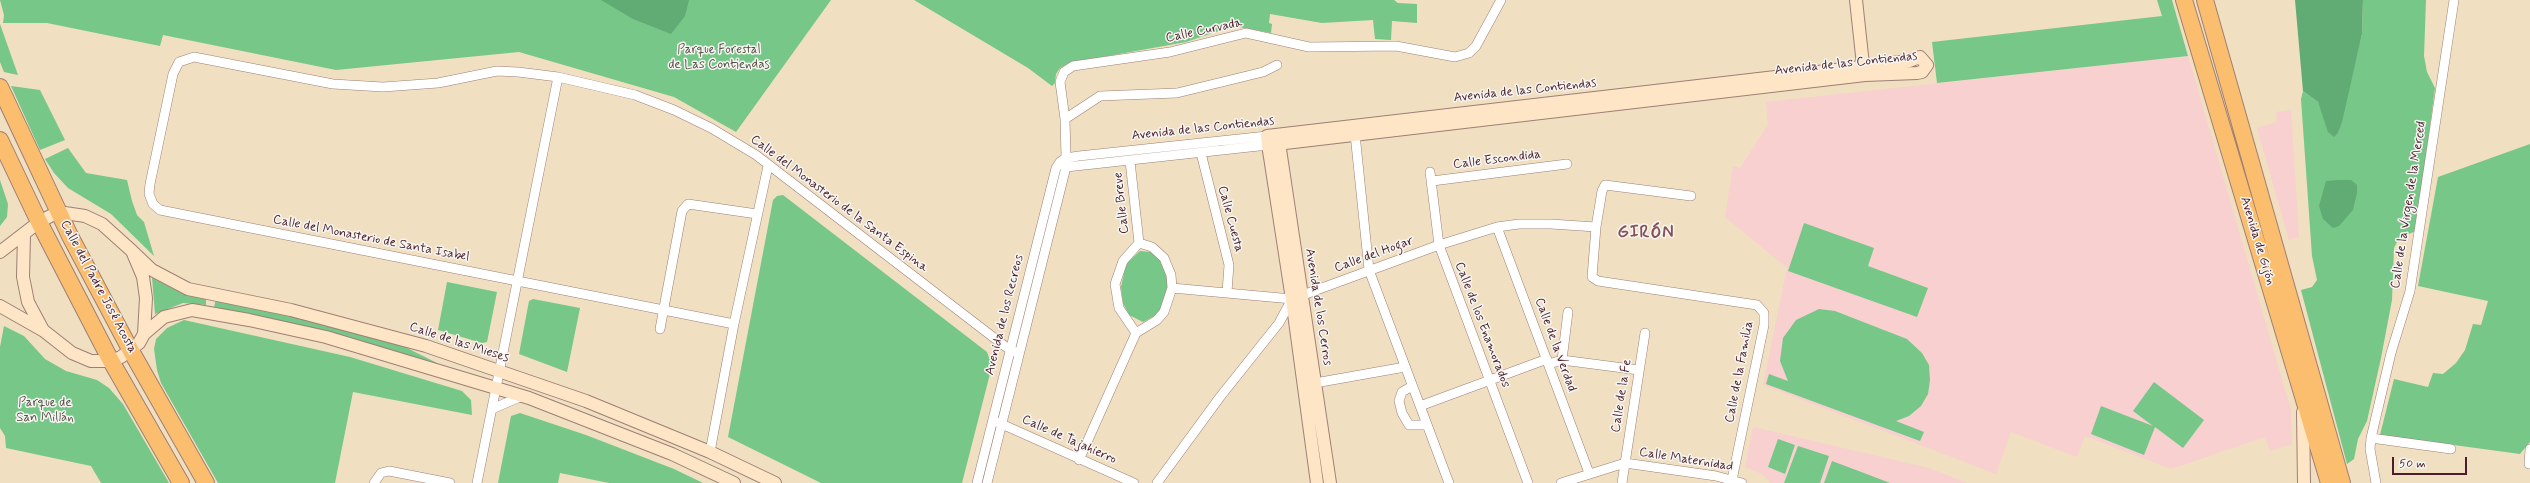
<!DOCTYPE html>
<meta charset="utf-8">
<style>
body{margin:0}
#map{position:relative;width:2530px;height:483px;overflow:hidden;background:#f1dfc2;font-family:Mynerve,sans-serif}
canvas{display:block}
.scale{position:absolute;left:2392px;top:457px;width:75px;height:18px;box-sizing:border-box;border:2px solid #4a1f2b;border-top:0;padding-left:5px;font-size:12px;line-height:14px;white-space:nowrap;color:#4a1f2b;-webkit-text-stroke:3px #f6f6f2;paint-order:stroke}
</style>
<div id="map">
<canvas width="2530" height="483"></canvas>
<div class="scale">50 m</div>
</div>
<script>
const c = document.querySelector('canvas').getContext('2d');
c.lineJoin = 'round';
function paint(path, color) {
  c.fillStyle = color;
  c.fill(path, 'evenodd');
}
function toPath(rows) {
  const path = new Path2D();
  for (const r of rows) {
    path.moveTo(r[0], r[1]);
    for (let i = 2; i < r.length; i += 2) path.lineTo(r[i], r[i + 1]);
  }
  return path;
}
function stroke(path, color, width, dash) {
  c.strokeStyle = color;
  c.lineWidth = width;
  c.lineCap = dash ? 'butt' : 'round';
  c.setLineDash(dash || []);
  c.stroke(path);
}
function label(font, color, halo, rows, align = 'center') {
  c.font = font + ' Mynerve,sans-serif';
  c.lineWidth = 3;
  c.setLineDash([]);
  c.textBaseline = 'middle';
  c.strokeStyle = halo;
  c.fillStyle = color;
  for (const [text, x, y, turn = 0] of rows) {
    c.save();
    c.translate(x, y);
    c.rotate((+turn || 0) * Math.PI / 180);
    c.textAlign = isNaN(turn) ? turn : align;
    if (halo) c.strokeText(text, 0, 0);
    c.fillText(text, 0, 0);
    c.restore();
  }
}
paint(toPath([
 [2188,56,2291,410,2292,444,2270,451,2265,437,2171,469,2085,436,2077,457,2011,432,1996,474,1763,385,1787,268,1725,217,1733,166,1740,168,1768,125,1766,102],
 [2291,110,2299,237,2289,240,2257,128,2277,122,2276,112],
 [1753,427,1929,468,1967,483,1771,483,1762,474,1745,467]
]), '#f7d0cf');
paint(toPath([
 [0,0,831,0,736,132,674,97,519,52,336,70,163,35,160,46,47,23,3,23,4,15],
 [914,0,1394,0,1398,3,1417,4,1417,23,1392,21,1391,40,1375,39,1373,20,1322,23,1270,14,1269,23,1272,24,1271,33,1234,26,1186,42,1069,63,1060,68,1056,74,1055,83,1052,86,1028,68],
 [2157,0,2172,0,2188,56,1937,83,1932,42,2162,16],
 [2363,0,2426,0,2424,56,2427,72,2435,88,2416,231,2399,238,2394,248,2392,300,2381,358,2367,421,2358,439,2354,459,2347,464,2301,290,2312,287,2317,280,2312,256,2301,99,2303,91,2318,102,2323,114,2338,133,2362,34],
 [0,24,18,75,4,72,0,62],
 [11,86,40,90,65,140,40,150],
 [2530,144,2530,442,2520,454,2380,435,2394,379,2428,387,2433,373,2443,374,2456,363,2465,350,2473,324,2481,325,2488,301,2418,286,2438,177],
 [68,148,86,173,127,180,132,201,137,215,144,222,154,256,111,214,68,188,54,173,45,159],
 [0,180,8,204,7,217,0,226],
 [783,195,987,352,992,366,962,483,821,483,728,437,773,200,777,196],
 [1804,223,1874,248,1868,266,1928,288,1917,317,1788,271],
 [1140,251,1151,252,1161,259,1168,281,1165,301,1158,314,1143,322,1129,315,1123,303,1121,287,1126,264],
 [152,278,181,293,206,298,206,305,183,303,155,314],
 [447,282,497,292,487,342,482,343,438,330],
 [216,299,309,320,403,346,439,364,320,330,214,307],
 [533,299,580,308,567,372,519,354,529,301],
 [1819,309,1835,311,1907,339,1922,353,1929,365,1930,380,1928,394,1921,406,1909,416,1896,421,1924,432,1920,441,1766,384,1769,374,1788,381,1780,361,1783,338,1796,320],
 [184,320,350,357,462,391,471,400,472,415,353,392,335,483,218,483,161,383,157,370,154,349,156,339,167,328],
 [4,326,24,336,45,359,66,371,97,380,109,388,123,404,169,483,101,483,91,466,6,448,5,436,0,428,0,347],
 [2154,382,2204,420,2183,448,2155,427,2144,455,2091,434,2101,406,2153,426,2133,411],
 [520,413,586,435,674,469,703,483,609,483,560,473,558,483,498,483,511,416],
 [1778,439,1795,445,1785,474,1768,467],
 [1798,446,1829,456,1820,483,1784,483],
 [1832,461,1864,473,1890,483,1824,483]
]), '#76c788');
paint(toPath([
 [601,0,689,0,685,16,671,34,633,19],
 [2295,0,2363,0,2362,34,2342,122,2338,133,2334,137,2328,132,2318,102,2303,91],
 [2339,180,2351,180,2357,185,2357,193,2353,210,2339,226,2333,228,2323,219,2319,206,2326,181]
]), '#60ac74');
const street = toPath([
 [1065,119,1100,96,1177,93,1263,72,1277,65],
 [1355,134,1369,270,1449,483],
 [1201,153,1229,265,1227,292],
 [1066,158,1065,119,1060,82,1064,72,1073,66,1170,52,1246,33,1309,47,1396,46,1455,57,1469,53,1476,46,1501,0],
 [1130,161,1139,243],
 [1430,172,1439,245,1528,483],
 [1432,181,1567,164],
 [1691,196,1605,185,1602,191,1596,227,1592,277,1598,281,1757,305,1764,313,1764,325,1732,480],
 [1497,227,1589,473],
 [1139,243,1152,247,1164,258,1171,275,1172,288,1164,312,1157,320,1136,333,1119,308,1115,284,1123,261,1139,243],
 [1172,288,1292,299],
 [734,324,160,210,153,204,149,194,150,184,173,74,179,62,194,57,333,84,383,87,438,83,497,71,518,72,558,77,635,95,674,110,711,128,756,155,1006,347,1019,354],
 [660,329,682,211,688,204,757,214],
 [1562,360,1568,312],
 [1549,364,1562,360,1639,370],
 [1315,383,1405,367],
 [1412,386,1402,392,1399,401,1402,413,1409,425,1427,425],
 [1420,406,1547,359],
 [492,409,522,396],
 [997,422,1134,483],
 [2371,438,2451,449],
 [710,452,734,324,768,166],
 [1079,460,1136,333],
 [2529,464,2530,449],
 [374,483,381,473,389,471,450,483],
 [477,483,558,77],
 [977,483,1056,168,1060,162,1066,158,1079,156,1267,136],
 [987,483,1066,167,1268,145],
 [1157,483,1220,397,1279,323,1292,299,1439,245,1497,227,1519,224,1551,224,1596,227],
 [1561,483,1625,463,1716,476,1742,483],
 [1622,483,1645,333],
 [2376,483,2370,449,2371,438,2391,353,2410,291,2454,0]
]);
const secondary = toPath([
 [1856,0,1864,74],
 [1278,136,1330,483],
 [1268,145,1865,75,1917,73,1922,72,1927,65,1920,57,1909,61,1810,73,1267,136,1268,145,1270,157,1292,299,1317,483],
 [24,235,23,277,28,302,43,330],
 [132,251,152,270,188,289,291,310,426,346,586,401,710,452,775,483],
 [0,252,39,222,58,212,85,216,102,224,132,251,143,277,146,298,144,334,139,343,121,357,111,361,91,361,72,353,44,331,0,306],
 [144,334,164,317,192,310,249,320,326,337,529,398,672,454,734,483],
 [2303,412,2304,483]
]);
const highway = toPath([
 [2184,0,2329,483],
 [2205,0,2342,483],
 [0,87,70,236,131,351,206,483],
 [0,140,39,222,111,361,181,483]
]);
stroke(street, '#9e7f76', 10);
stroke(secondary, '#9e7f76', 14);
stroke(highway, '#9e7f76', 18);
stroke(street, '#fff', 9);
stroke(secondary, '#fde5c5', 12);
stroke(highway, '#fabe6e', 16);
label('13px', '#4a1f2b', '#f6f6f2', [
 ["Calle Curvada",1204,31,-12],
 ["Avenida de las Contiendas",1846,64,-6],
 ["Avenida de las Contiendas",1525,91,-6],
 ["Avenida de las Contiendas",1203,129,-6],
 ["Calle Escondida",1497,160,-7],
 ["Calle Breve",1122,203,-96],
 ["Calle del Monasterio de la Santa Espina",839,204,37],
 ["Calle de la Virgen de la Merced",2409,205,-81],
 ["Calle Cuesta",1230,219,75],
 ["Calle del Monasterio de Santa Isabel",371,239,11],
 ["Avenida de Gijón",2257,241,73],
 ["Calle del Hogar",1374,255,-20],
 ["Calle del Padre José Acosta",98,287,62],
 ["Avenida de los Cerros",1318,307,81],
 ["Avenida de los Recreos",1005,315,-76],
 ["Calle de los Enamorados",1482,325,69],
 ["Calle de las Mieses",459,343,18],
 ["Calle de la Verdad",1555,345,70],
 ["Calle de la Familia",1740,372,-79],
 ["Calle de la Fe",1622,396,-81],
 ["Calle de Tajahierro",1069,440,24],
 ["Calle Maternidad",1686,460,9]
]);
label('13px', '#575147', '#f6f6f2', [
 ["Parque Forestal",719,50],
 ["de Las Contiendas",719,65],
 ["Parque de",45,403],
 ["San Millán",45,418]
]);
c.letterSpacing = '1px';
label('bold 17px', '#884f56', '#f6f6f2', [
 ["GIRÓN",1646,233]
]);
c.letterSpacing = '0px';
</script>
